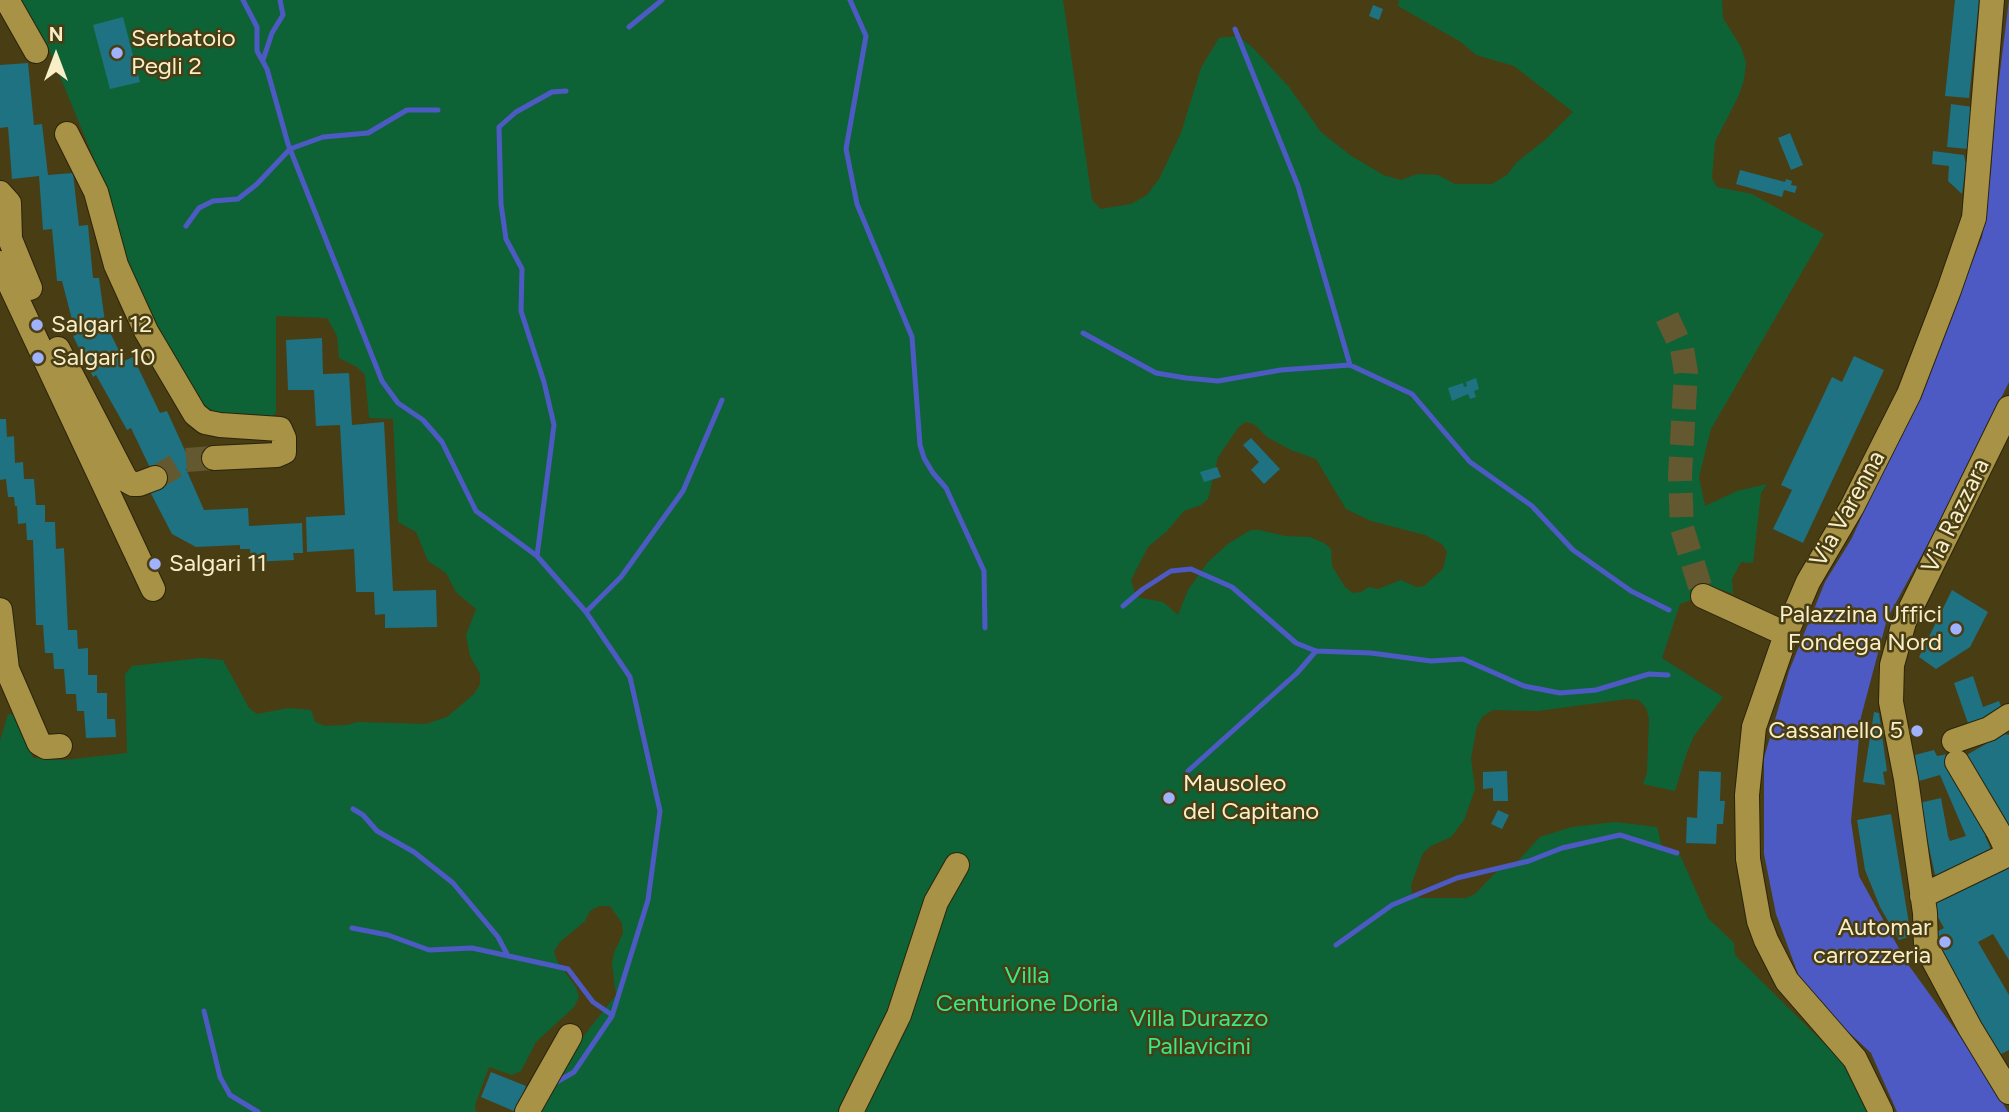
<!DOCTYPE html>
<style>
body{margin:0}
#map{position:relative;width:2009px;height:1112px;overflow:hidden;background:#493d14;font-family:Figtree,sans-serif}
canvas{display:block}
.north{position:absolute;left:21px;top:21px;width:70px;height:70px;-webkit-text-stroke:5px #493d14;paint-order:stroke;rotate:0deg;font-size:19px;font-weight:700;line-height:28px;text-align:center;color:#f8eec8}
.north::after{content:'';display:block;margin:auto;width:24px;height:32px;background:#f8eec8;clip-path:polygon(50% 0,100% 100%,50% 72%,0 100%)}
</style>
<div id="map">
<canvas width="2009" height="1112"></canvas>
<div class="north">N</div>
</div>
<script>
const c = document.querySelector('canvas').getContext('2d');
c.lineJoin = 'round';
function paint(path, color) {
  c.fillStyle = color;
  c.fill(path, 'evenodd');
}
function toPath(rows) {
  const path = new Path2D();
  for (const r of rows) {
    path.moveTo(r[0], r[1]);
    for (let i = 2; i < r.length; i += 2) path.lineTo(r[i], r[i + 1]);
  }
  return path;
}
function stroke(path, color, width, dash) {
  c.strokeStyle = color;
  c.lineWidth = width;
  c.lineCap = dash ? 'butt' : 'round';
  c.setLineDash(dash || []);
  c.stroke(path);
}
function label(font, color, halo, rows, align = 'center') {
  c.font = font + ' Figtree,sans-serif';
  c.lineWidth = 5;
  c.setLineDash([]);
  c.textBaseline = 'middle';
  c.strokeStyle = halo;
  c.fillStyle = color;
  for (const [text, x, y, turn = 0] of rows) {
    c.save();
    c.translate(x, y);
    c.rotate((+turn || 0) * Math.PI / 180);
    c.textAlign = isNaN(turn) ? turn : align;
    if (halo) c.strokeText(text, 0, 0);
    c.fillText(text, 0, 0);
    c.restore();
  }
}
paint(toPath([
 [18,0,1063,0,1092,200,1101,209,1131,204,1147,195,1159,179,1181,133,1201,68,1219,38,1238,36,1252,47,1289,87,1321,132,1350,155,1383,175,1401,180,1418,174,1438,175,1455,184,1492,184,1507,175,1517,162,1545,140,1573,112,1514,66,1476,55,1461,42,1398,6,1399,0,1722,0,1723,18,1741,47,1746,63,1744,80,1738,97,1715,142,1712,178,1717,187,1752,194,1824,234,1711,429,1699,477,1705,506,1737,491,1767,484,1761,493,1753,563,1741,562,1732,579,1733,594,1720,589,1680,604,1662,658,1723,697,1694,736,1687,752,1675,791,1643,784,1647,773,1649,719,1646,708,1639,700,1627,699,1538,711,1493,710,1483,716,1477,726,1471,758,1475,789,1464,820,1451,837,1431,846,1423,853,1411,885,1412,895,1422,898,1466,898,1475,894,1497,871,1517,862,1540,837,1572,827,1615,822,1657,827,1662,847,1680,855,1708,918,1734,943,1735,955,1838,1057,1860,1090,1870,1112,540,1112,578,1043,616,995,612,963,614,953,623,933,622,923,610,906,599,906,590,911,585,921,560,942,554,951,557,961,576,987,579,997,574,1007,536,1042,521,1071,512,1075,489,1067,475,1105,476,1112,0,1112,0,741,8,714,17,715,33,758,65,760,127,753,125,674,132,666,201,658,223,660,249,708,257,714,289,708,311,710,315,722,325,726,347,725,358,722,426,724,447,717,474,694,480,684,480,674,470,656,466,635,476,609,456,592,446,573,428,561,416,532,398,522,393,419,369,418,365,375,357,367,339,358,337,336,327,318,276,316,276,413,268,420,209,420,189,401,128,266,98,169,46,42],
 [1245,422,1254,424,1267,437,1291,450,1316,459,1346,509,1371,521,1425,535,1442,544,1447,552,1443,569,1424,586,1416,587,1401,580,1378,589,1369,587,1361,592,1353,593,1345,587,1332,566,1331,549,1324,543,1310,537,1285,536,1259,530,1251,530,1229,543,1208,562,1188,590,1178,615,1163,602,1136,597,1131,580,1148,547,1167,531,1184,511,1201,505,1208,499,1218,457,1238,428]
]), '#0e6336');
paint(toPath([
 [2009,0,2009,382,1943,516,1887,619,1861,717,1851,821,1859,876,1907,963,1970,1050,2008,1112,1897,1112,1871,1053,1829,1014,1798,974,1776,914,1764,854,1764,758,1789,671,1825,582,1852,538,1884,467,1911,418,1982,237,1991,171,1996,104]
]), '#4d5ac4');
stroke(toPath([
 [243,0,257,27,257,51,267,69,288,144,382,381,398,403,423,420,442,442,476,511,537,556,586,612,630,677,660,811,648,900,612,1016,574,1072,555,1083],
 [850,0,866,36,846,149,857,204,912,337,920,445,924,458,933,473,946,488,984,571,985,628],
 [629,27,662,0],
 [1235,29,1298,186,1350,365,1412,394,1470,462,1532,506,1573,550,1631,591,1669,610],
 [263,60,272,33,283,15,280,0],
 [186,226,199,208,213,201,238,199,257,184,290,149,323,137,368,133,407,110,438,110],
 [1083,333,1156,373,1186,378,1218,381,1281,370,1350,365],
 [537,556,554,425,544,382,521,311,522,269,506,239,501,204,499,127,516,112,552,92,566,91],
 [1123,606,1143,589,1171,571,1191,569,1232,587,1296,643,1316,651,1371,653,1431,661,1463,659,1524,686,1560,693,1596,690,1649,674,1668,675],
 [586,612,621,577,683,491,722,400],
 [1188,771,1297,673,1316,651],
 [353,809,363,815,377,831,414,852,453,883,498,937,508,956],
 [352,928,388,935,429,950,472,948,568,969,593,1002,612,1015],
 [1336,945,1392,905,1457,878,1529,861,1562,848,1620,835,1677,853],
 [204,1011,220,1077,230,1095,258,1112]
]), '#4d5ac4', 5);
paint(toPath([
 [1955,0,1979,0,1969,98,1945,96],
 [1373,5,1383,9,1379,20,1369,16],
 [123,17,140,82,110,89,93,25],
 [28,63,34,125,42,124,48,175,73,173,79,226,88,225,93,278,99,278,105,322,124,361,133,357,160,413,167,411,192,466,186,469,204,510,248,508,249,526,302,523,303,553,293,553,294,560,251,562,250,549,240,549,240,545,196,547,172,534,148,488,153,474,131,428,127,430,96,375,93,377,73,336,76,335,62,281,57,281,52,229,43,230,39,176,12,179,8,127,0,128,0,65],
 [1951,104,1973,107,1968,149,1947,147],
 [1790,133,1803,165,1791,170,1778,138],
 [1933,151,1964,155,1966,164,1962,194,1948,181,1949,166,1932,164],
 [1740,170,1785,182,1786,179,1792,181,1791,185,1797,186,1795,193,1784,190,1782,197,1736,184],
 [322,338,323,374,349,373,352,425,384,422,393,591,436,590,437,627,385,628,385,614,375,615,374,592,356,592,354,549,307,552,306,517,345,515,340,425,316,426,314,390,288,390,286,340],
 [1854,356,1884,370,1803,543,1773,529,1792,490,1781,485,1832,377,1842,382],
 [1476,378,1479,389,1474,391,1476,397,1470,399,1468,394,1452,401,1448,388,1463,383,1464,387,1467,386,1466,382],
 [0,419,6,419,7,437,14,436,15,463,23,462,24,479,34,479,36,505,45,505,45,522,55,522,56,549,64,548,68,630,77,630,78,649,88,648,88,675,97,675,97,693,107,693,107,719,115,719,116,737,86,738,84,711,77,711,76,694,66,694,64,669,54,669,53,653,45,653,43,625,36,625,33,540,27,540,26,523,18,524,17,506,15,506,14,497,8,497,6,479,0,480],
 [1251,438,1280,469,1264,484,1251,470,1259,462,1243,445],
 [1217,467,1221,477,1204,482,1200,472],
 [1952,590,1988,612,1970,647,1936,669,1919,657],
 [1973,676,1983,707,1999,701,2005,717,1970,729,1954,683],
 [1874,712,1879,713,1887,771,1883,772,1885,785,1863,782],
 [2003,734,2009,735,2009,839,1965,756],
 [1934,750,1937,756,1948,754,1966,794,1990,833,1985,836,1993,854,1936,879,1919,803,1941,798,1948,836,1950,841,1966,836,1940,775,1912,783,1908,764,1916,762,1915,755],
 [1507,771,1508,801,1493,801,1493,788,1483,789,1483,772],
 [1699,771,1721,772,1720,801,1725,801,1723,824,1717,824,1716,844,1686,843,1687,817,1697,818],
 [1498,810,1509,815,1502,829,1491,824],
 [1891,814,1911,936,1899,940,1880,907,1865,870,1857,820],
 [2009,864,2009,960,1993,934,1978,942,2009,995,2009,1050,1995,1057,1929,936,1944,928,1931,905],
 [491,1072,526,1086,516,1112,481,1097]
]), '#1e7282');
stroke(toPath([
 [1667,317,1682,349,1686,372,1680,475,1682,528,1703,596],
 [155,478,186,460,214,458]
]), '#63582f', 24, [24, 12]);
const minor = toPath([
 [7,0,36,51],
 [67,134,96,192,116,265,146,331,195,414,205,422,220,425,280,429,284,438,284,452,277,455,214,458],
 [0,193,9,203,10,238],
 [0,222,10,239,30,288],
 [0,263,153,589],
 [58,349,126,480,133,484,139,484,155,478],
 [2009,408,1904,622,1892,665,1891,702,1906,779,1925,913,1926,946,1970,1028,2009,1092],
 [1703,596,1786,634],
 [0,610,7,669,39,743,46,747,60,746],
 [1954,741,1989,729,2009,716],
 [1922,896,2009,854,1999,833,1957,762],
 [527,1112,570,1036],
 [851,1112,899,1015,936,902,957,865],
 [1881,1112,1855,1059,1787,981,1766,940,1759,921,1748,859,1747,795,1754,727,1788,629,1808,582,1852,507,1909,394,1949,290,1974,218,1992,0]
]);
stroke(minor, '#2b240c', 26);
stroke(minor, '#a89245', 24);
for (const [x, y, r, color] of [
 [117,53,7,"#a1b2fd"],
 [37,325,7,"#a1b2fd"],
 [38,358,7,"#a1b2fd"],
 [155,564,7,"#a1b2fd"],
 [1956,629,7,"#a1b2fd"],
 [1917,731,7,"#a1b2fd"],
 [1169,798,7,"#a1b2fd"],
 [1945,942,7,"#a1b2fd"]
]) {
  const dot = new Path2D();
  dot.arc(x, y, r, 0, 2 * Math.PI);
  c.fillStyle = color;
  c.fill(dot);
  stroke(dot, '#493d14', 2.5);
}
label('24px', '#f8eec8', '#493d14', [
 ["Serbatoio",131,39],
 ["Pegli 2",131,67],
 ["Salgari 12",51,325],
 ["Salgari 10",52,358],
 ["Salgari 11",169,564],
 ["Palazzina Uffici",1942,615,"right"],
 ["Fondega Nord",1942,643,"right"],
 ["Cassanello 5",1903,731,"right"],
 ["Mausoleo",1183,784],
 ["del Capitano",1183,812],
 ["Automar",1931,928,"right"],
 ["carrozzeria",1931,956,"right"]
], 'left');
label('24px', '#f8eec8', '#493d14', [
 ["Via Varenna",1848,509,-61],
 ["Via Razzara",1956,516,-64]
]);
label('24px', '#38e989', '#493d14', [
 ["Villa",1027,976],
 ["Centurione Doria",1027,1004],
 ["Villa Durazzo",1199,1019],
 ["Pallavicini",1199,1047]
]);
</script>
